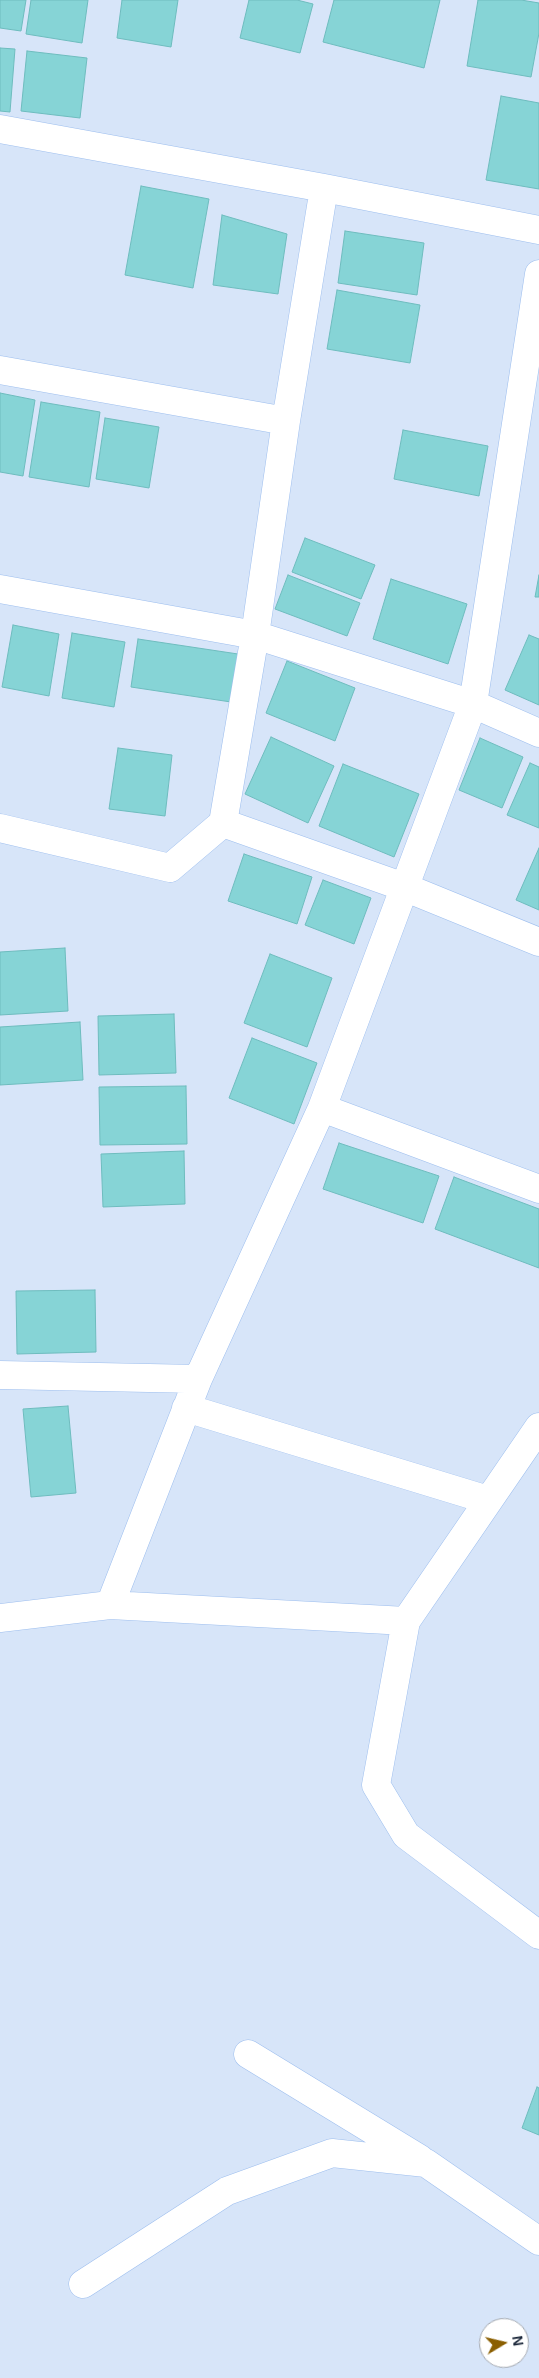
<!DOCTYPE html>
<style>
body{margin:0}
#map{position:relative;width:539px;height:2378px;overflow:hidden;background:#d7e5f9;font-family:Arial,sans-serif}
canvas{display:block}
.north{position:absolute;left:479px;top:2318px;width:50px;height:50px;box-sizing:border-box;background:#fff;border:1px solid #a3a8af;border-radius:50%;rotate:81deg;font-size:14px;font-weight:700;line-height:20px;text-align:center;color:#192538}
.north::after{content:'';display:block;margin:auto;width:18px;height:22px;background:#8b5f01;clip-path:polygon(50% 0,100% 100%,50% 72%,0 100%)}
</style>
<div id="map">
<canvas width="539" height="2378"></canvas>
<div class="north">N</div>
</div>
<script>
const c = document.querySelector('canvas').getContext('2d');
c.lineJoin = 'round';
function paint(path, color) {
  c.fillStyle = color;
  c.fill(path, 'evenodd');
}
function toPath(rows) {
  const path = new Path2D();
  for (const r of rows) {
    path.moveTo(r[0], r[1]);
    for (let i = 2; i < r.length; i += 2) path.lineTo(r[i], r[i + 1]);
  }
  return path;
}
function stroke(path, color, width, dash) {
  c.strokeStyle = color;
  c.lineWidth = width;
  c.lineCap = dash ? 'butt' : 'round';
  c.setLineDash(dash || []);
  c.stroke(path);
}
const building = toPath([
 [0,0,26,0,21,31,0,28,0,0],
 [31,0,88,0,82,43,26,34,31,0],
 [122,0,178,0,171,47,117,38,122,0],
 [249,0,297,0,313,4,300,53,240,38,249,0],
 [334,0,440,0,424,68,323,42,334,0],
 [478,0,521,0,539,3,539,33,531,77,467,66,478,0],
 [0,48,15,49,10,112,0,111,0,48],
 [27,51,87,58,80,118,21,111,27,51],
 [501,96,539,103,539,189,486,180,501,96],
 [141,186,209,199,193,288,125,275,141,186],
 [222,215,287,234,278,294,213,285,222,215],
 [345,231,424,243,417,295,338,283,345,231],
 [337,290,420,305,410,363,327,349,337,290],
 [0,393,35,400,23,476,0,472,0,393],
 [41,402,100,412,89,487,29,477,41,402],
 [105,418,159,427,149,488,96,479,105,418],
 [403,430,488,446,479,496,394,479,403,430],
 [305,538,375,565,361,599,292,572,305,538],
 [288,575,360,603,347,636,275,609,288,575],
 [539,575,539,597,535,597,539,575],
 [391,579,467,604,448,664,373,639,391,579],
 [13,625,59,634,49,696,2,687,13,625],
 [72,633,125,642,114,707,62,698,72,633],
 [529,635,539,639,539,705,505,690,529,635],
 [138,639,238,654,231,702,131,687,138,639],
 [287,661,355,688,335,741,266,713,287,661],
 [271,737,334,766,308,823,245,794,271,737],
 [480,738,523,757,502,808,459,790,480,738],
 [118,748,172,755,165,816,109,809,118,748],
 [530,763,539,767,539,828,507,815,530,763],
 [343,764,419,794,394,857,319,826,343,764],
 [539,848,539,910,516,900,539,848],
 [244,854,312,877,297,924,228,901,244,854],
 [323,880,371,898,354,944,305,925,323,880],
 [65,948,68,1011,0,1015,0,952,65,948],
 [270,954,332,978,307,1047,244,1023,270,954],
 [174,1014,176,1073,99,1075,98,1016,174,1014],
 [80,1022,83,1080,0,1085,0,1027,80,1022],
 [252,1038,317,1063,294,1124,229,1098,252,1038],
 [186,1086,187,1144,100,1145,99,1087,186,1086],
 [339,1143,439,1176,423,1223,323,1189,339,1143],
 [184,1151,185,1204,103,1207,101,1154,184,1151],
 [454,1177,539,1209,539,1268,435,1229,454,1177],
 [95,1290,96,1352,17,1354,16,1291,95,1290],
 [68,1406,76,1493,31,1497,23,1409,68,1406],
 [537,2087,539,2088,539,2135,522,2128,537,2087]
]);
paint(building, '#86d4d6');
stroke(building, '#6ebcbe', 1);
const minor = toPath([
 [0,129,324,188,539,230],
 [0,370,286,421],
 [0,589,255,635,286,421,324,188],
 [539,733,473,704,255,635,223,823,404,887,539,942],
 [0,828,170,868,223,823],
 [322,1108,539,1189],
 [0,1375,198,1379],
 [186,1408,488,1500],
 [539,1427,406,1621,376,1785,406,1835,539,1935],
 [110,1605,198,1379,322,1108,473,704,539,274],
 [0,1618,110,1605,406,1621],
 [248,2054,420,2159],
 [83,2284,227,2191,332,2153,426,2163,539,2241]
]);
stroke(minor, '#9dbeee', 29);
stroke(minor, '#fff', 28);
</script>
